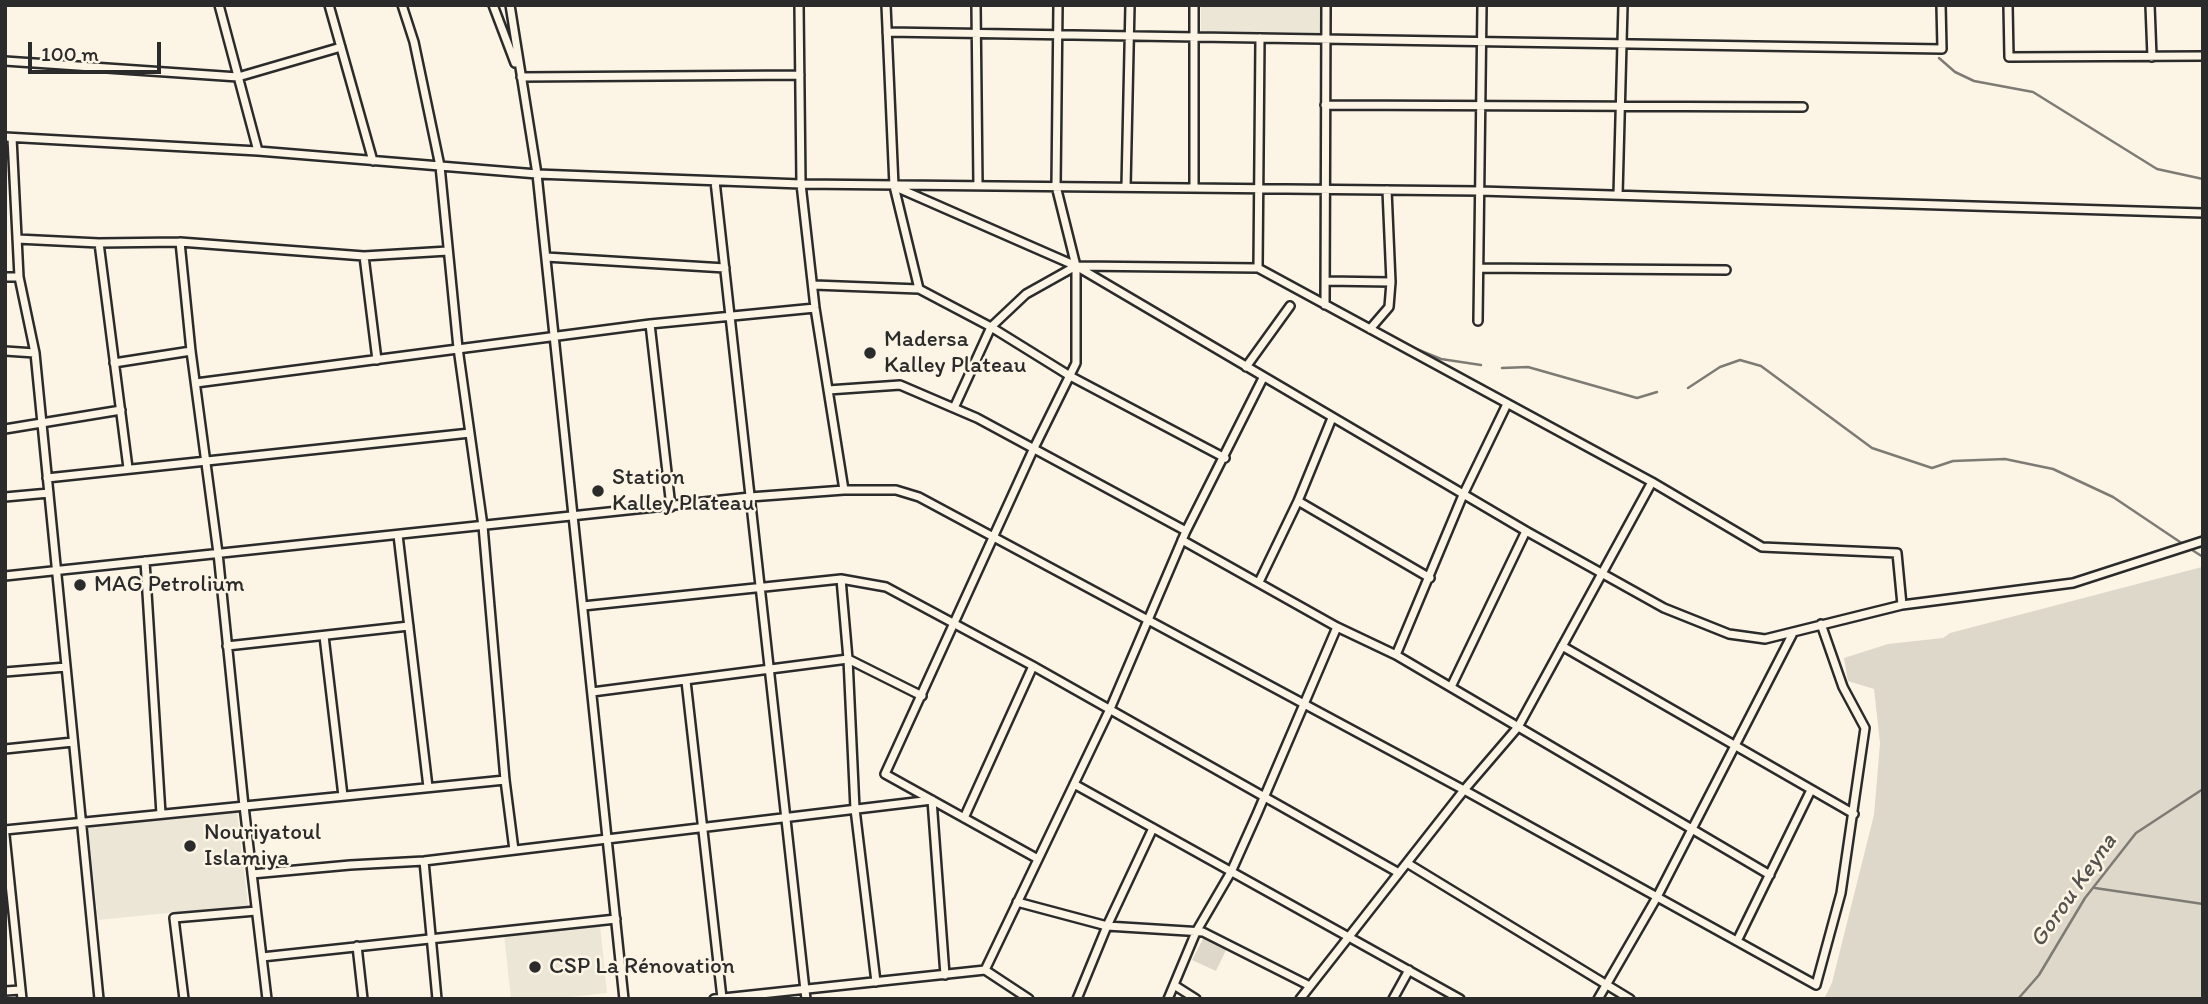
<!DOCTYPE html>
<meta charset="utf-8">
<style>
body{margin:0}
#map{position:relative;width:2208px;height:1004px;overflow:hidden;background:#fcf5e5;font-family:Itim,sans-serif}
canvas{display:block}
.frame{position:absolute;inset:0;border:7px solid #2b2b2b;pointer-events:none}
.scale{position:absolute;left:28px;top:42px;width:133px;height:32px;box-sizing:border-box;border:4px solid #2b2b2b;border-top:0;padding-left:9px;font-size:21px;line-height:24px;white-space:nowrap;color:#2b2b2b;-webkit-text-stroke:5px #fcf5e5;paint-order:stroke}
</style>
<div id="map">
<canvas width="2208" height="1004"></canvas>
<div class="frame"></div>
<div class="scale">100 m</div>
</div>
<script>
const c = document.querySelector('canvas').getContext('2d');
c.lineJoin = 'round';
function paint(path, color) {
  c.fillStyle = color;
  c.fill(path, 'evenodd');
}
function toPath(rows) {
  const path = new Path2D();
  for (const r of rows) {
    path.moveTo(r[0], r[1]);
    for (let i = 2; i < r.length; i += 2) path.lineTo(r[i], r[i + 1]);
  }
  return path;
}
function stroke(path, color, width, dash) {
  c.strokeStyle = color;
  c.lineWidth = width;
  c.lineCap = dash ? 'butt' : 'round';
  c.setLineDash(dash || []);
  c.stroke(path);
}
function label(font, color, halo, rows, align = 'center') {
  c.font = font + ' Itim,sans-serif';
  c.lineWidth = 5;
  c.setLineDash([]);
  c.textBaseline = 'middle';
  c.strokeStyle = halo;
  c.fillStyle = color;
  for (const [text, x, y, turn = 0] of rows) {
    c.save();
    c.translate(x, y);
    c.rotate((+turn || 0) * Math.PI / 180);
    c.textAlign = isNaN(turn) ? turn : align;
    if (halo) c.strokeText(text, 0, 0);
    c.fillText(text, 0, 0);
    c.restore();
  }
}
paint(toPath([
 [1201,5,1320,5,1320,33,1201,31],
 [237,811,248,905,98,920,88,827],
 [600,925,607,993,551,999,511,999,504,935]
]), '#ece6d7');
paint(toPath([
 [2202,567,2203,999,1824,999,1832,983,1874,815,1880,743,1874,689,1848,681,1844,658,1888,644,1943,638,1950,633],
 [1204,937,1227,948,1216,971,1192,960]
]), '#ded8ca');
stroke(toPath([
 [1939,58,1955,72,1974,81,2033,92,2157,169,2203,179],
 [1409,346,1441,359,1481,365],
 [1502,368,1528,367,1637,398,1657,392],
 [1688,388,1720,367,1740,360,1761,366,1872,448,1932,468,1953,461,2005,459,2053,469,2113,497,2183,544],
 [2189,548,2203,557],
 [2095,888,2203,904],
 [2018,999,2039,975,2085,898,2136,833,2203,789]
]), '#7d7b74', 2.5);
const minor = toPath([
 [219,5,258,151],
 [329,5,373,161],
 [402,5,414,42,440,166,458,348,483,526,505,780,514,850],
 [493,5,515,63],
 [510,5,537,174,624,999],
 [799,5,801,184,815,308,844,490],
 [886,5,894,186,919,289],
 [976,5,978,186],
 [1194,5,1194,188],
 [2008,5,2009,57,2203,56],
 [2150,5,2152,57],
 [887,32,1942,49,1941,5],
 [5,61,238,77,341,47],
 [521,77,800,75],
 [1325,105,1803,107],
 [5,137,258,151,537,174,801,184,1480,191,2203,213],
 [12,138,19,277,35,353,99,999],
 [715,181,806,999],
 [1126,187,1130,5],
 [898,188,1076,266,1526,531,1664,608,1729,634,1765,639,1902,605,2073,583,2203,541],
 [1618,195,1623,5],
 [17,239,99,243,180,242,364,256,448,251],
 [180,242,191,351,218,553,244,806,267,999],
 [99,243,128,468],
 [364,256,377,360],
 [546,257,725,268],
 [1077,266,1258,268,1652,482,1762,547,1897,553,1902,605],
 [1258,268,1260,38],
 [1479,268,1726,270],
 [5,277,19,277],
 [1326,281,1391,282],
 [814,285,919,289,991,327,1070,376,1225,458],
 [1325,305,1326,5],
 [1478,321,1482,5],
 [650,324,671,507],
 [1370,329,1389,307,1391,282,1387,190],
 [5,351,35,353],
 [114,363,191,351],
 [1246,367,1290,306],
 [196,383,650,324,815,308],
 [828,390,900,385,977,418,1186,531],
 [954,408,991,327,1026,294,1076,266,1056,186,1058,5],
 [5,429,121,410],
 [47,478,470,433],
 [5,497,49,493],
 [1298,501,1430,578],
 [398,535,428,787],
 [1182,540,1337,627,1396,655,1770,875],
 [145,561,161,814],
 [5,576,750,497,844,490,896,490,919,497,1148,620,1464,790,1816,985,1841,893,1865,728,1843,687,1821,624],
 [841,579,848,659,855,809,876,982],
 [1259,582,1298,501,1332,418],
 [583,606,841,579,886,587,1033,666,1399,873],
 [324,636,343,796],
 [227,646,409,626],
 [1562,646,1854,814],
 [1396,655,1463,495,1507,404],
 [5,672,66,667],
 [686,681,722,998],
 [1451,687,1526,531],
 [592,692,848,659,922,696],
 [5,749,73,742],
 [1074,784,1460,999],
 [964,818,1033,666],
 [5,830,505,780],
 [5,835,22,999],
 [1038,859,885,774,1033,450,1076,363,1076,266],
 [424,861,437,999],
 [1407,863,1630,999],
 [252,874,350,865,424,861,932,800,945,975],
 [1017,902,1107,926,1203,932,1310,986],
 [1737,941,1811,790],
 [357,946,363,999],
 [262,957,616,919],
 [985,970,1110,709,1186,531,1263,378],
 [1174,985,1196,999],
 [5,991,21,990],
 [184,999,174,918,256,911],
 [714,999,985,970,1029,999],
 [1077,999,1107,926,1153,828],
 [1168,999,1196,932,1231,872,1257,814,1337,627],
 [1300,999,1464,790,1518,727,1652,482],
 [1393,999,1409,970],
 [1598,999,1657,897,1793,633]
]);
stroke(minor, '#2b2b2b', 12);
stroke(minor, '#fcf5e5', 7);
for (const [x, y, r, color] of [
 [870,353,7,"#2b2b2b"],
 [598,491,7,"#2b2b2b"],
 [80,585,7,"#2b2b2b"],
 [190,846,7,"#2b2b2b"],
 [535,967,7,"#2b2b2b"]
]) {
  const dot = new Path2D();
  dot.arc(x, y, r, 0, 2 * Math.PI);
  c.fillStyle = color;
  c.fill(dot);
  stroke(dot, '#fcf5e5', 2.5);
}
label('23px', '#2b2b2b', '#fcf5e5', [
 ["Madersa",884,340],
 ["Kalley Plateau",884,366],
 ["Station",612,478],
 ["Kalley Plateau",612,504],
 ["MAG Petrolium",94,585],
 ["Nouriyatoul",204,833],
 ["Islamiya",204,859],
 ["CSP La Rénovation",549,967]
], 'left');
label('italic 24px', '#545350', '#fcf5e5', [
 ["Gorou Keyna",2074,891,-55]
]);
</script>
